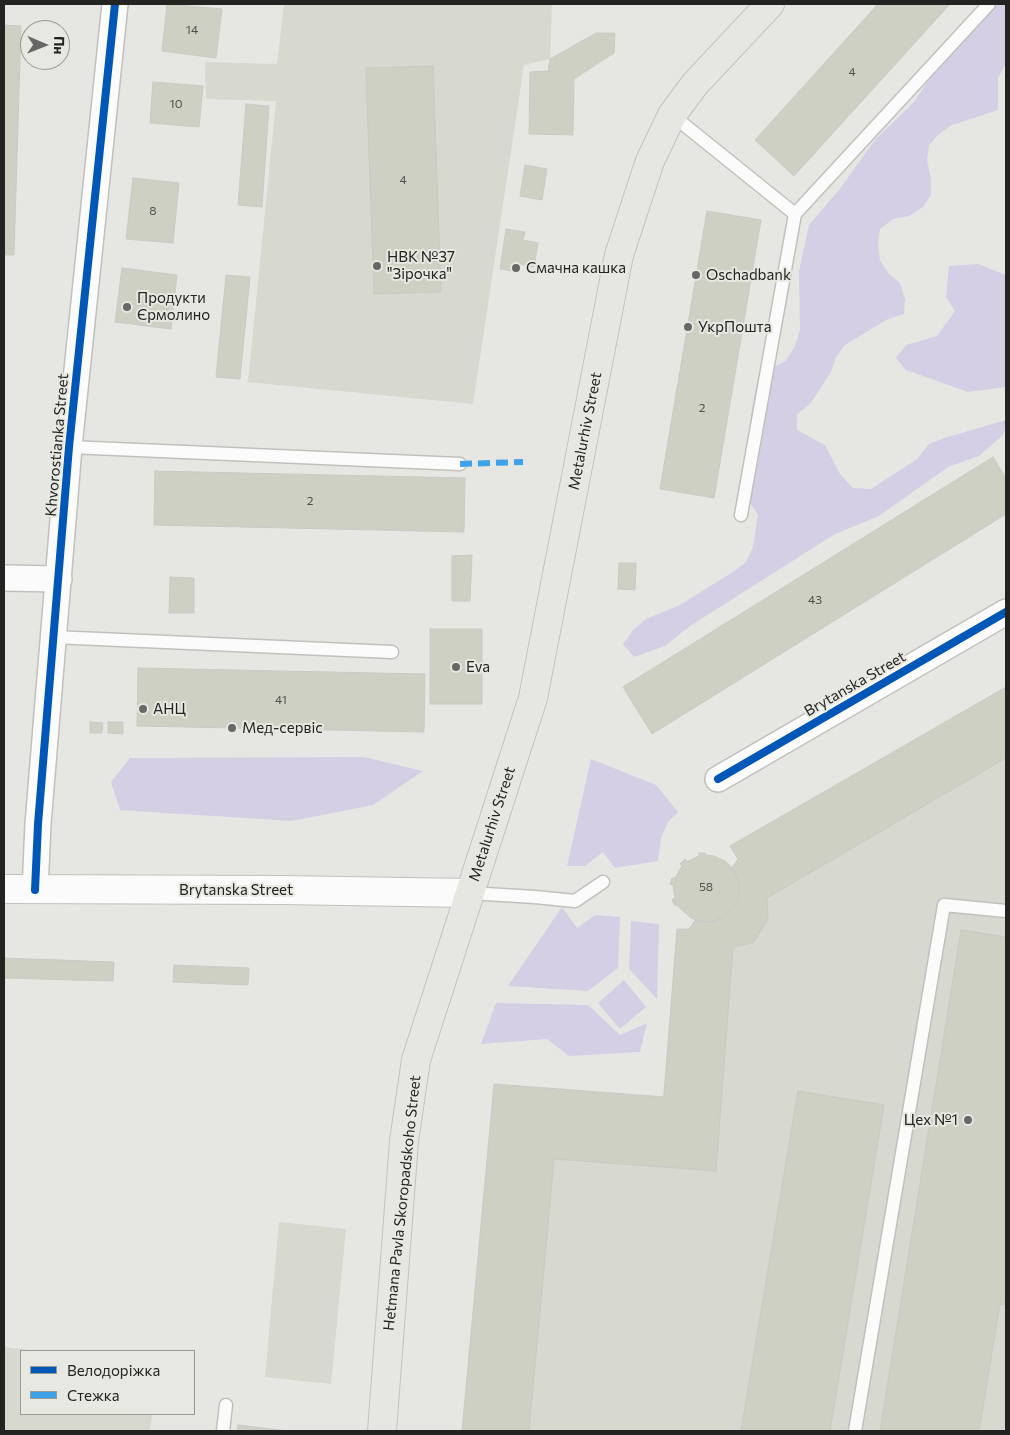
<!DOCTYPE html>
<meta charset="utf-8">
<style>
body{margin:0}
#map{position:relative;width:1010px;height:1435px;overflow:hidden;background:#e6e7e2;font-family:Commissioner,sans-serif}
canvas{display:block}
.frame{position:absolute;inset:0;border:5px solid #232421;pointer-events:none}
.legend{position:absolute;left:20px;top:1350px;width:175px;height:65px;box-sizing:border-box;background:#e7e8e1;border:1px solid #999a94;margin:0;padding:6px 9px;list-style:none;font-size:15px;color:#232421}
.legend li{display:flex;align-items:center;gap:10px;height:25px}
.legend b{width:25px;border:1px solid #999a94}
.north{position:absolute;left:20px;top:20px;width:50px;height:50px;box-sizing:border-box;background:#e7e8e1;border:1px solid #999a94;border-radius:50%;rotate:91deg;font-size:14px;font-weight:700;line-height:20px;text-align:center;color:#232421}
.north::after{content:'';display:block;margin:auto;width:18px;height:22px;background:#676865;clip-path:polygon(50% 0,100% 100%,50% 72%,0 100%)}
</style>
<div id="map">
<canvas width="1010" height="1435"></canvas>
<div class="frame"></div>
<ul class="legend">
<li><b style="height:6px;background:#0057b8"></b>Велодоріжка</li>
<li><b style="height:6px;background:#3ea2ea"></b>Стежка</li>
</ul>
<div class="north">Пн</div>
</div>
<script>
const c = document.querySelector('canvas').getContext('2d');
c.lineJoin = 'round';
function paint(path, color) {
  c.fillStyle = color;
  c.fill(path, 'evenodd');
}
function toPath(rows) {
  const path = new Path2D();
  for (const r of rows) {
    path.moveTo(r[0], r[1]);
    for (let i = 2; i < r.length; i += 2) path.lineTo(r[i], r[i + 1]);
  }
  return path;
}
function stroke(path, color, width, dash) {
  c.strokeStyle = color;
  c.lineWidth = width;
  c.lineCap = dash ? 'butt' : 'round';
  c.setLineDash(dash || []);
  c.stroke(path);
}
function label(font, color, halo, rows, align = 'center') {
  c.font = font + ' Commissioner,sans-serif';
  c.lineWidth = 4;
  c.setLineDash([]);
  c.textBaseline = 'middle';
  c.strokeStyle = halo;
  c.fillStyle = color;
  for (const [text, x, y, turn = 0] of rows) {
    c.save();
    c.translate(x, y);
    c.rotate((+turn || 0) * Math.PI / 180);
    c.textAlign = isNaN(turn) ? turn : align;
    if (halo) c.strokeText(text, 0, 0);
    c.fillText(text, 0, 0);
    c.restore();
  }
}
paint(toPath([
 [284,4,552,4,550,59,524,65,473,404,248,382,276,101,206,99,205,62,277,64],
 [1006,687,1006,1431,462,1431,494,1084,663,1097,677,929,689,929,696,920,681,910,677,905,675,906,672,900,675,898,673,885,670,884,672,878,675,878,682,866,680,864,685,859,687,861,699,856,699,853,705,853,706,855,714,856,725,861,732,867,738,859,730,846],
 [279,1222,346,1229,331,1384,265,1377],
 [4,1347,40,1351,21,1351,21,1414,152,1414,150,1431,4,1431]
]), '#d7d8cf');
paint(toPath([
 [998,4,1006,4,1006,63,998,78,998,110,952,125,939,134,929,145,927,160,931,179,931,195,923,207,909,216,893,219,880,229,878,244,880,260,888,273,900,283,905,299,904,314,888,319,845,345,836,357,831,372,810,404,797,414,797,430,825,445,840,474,853,488,871,489,917,459,929,444,944,438,1006,420,1006,426,1003,435,979,456,948,467,879,516,835,534,690,626,665,646,634,657,623,644,633,630,646,619,678,606,733,572,746,562,753,547,758,515,749,501,745,485,746,451,754,397,759,374,786,361,795,346,800,330,799,271,809,225,839,190,875,140,914,102,934,72],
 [978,264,1006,275,1006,387,968,392,906,370,896,358,906,345,937,336,955,311,946,297,949,266],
 [364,757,423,771,373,805,292,821,120,810,111,782,130,758],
 [591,759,656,785,678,812,668,822,661,838,658,861,615,868,603,852,585,866,567,866],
 [562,907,577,928,595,915,620,917,618,968,588,991,508,986],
 [631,921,659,924,657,999,629,969],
 [624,980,646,1007,620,1029,598,1003],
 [496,1003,588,1005,620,1035,647,1023,640,1052,569,1056,547,1039,481,1044]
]), '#d5cfe5');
const building = toPath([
 [167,4,222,9,216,58,162,51,167,4],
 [878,4,950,4,794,176,755,140,878,4],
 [4,25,21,26,14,255,4,255,4,25],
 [596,33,615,33,614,53,574,79,573,135,529,134,530,72,548,71,550,59,596,33],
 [433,66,441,292,374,294,366,68,433,66],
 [153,82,203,86,199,127,150,123,153,82],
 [246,104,269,106,262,207,238,205,246,104],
 [525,165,547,169,542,200,520,196,525,165],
 [133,178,179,183,173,243,126,239,133,178],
 [707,211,761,220,714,498,660,489,707,211],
 [506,229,525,232,523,240,538,243,534,267,520,264,518,272,500,269,506,229],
 [122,268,177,275,171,329,115,322,122,268],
 [226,275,250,277,240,379,216,377,226,275],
 [993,457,1006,478,1006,514,652,734,623,687,993,457],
 [155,471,465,478,464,532,154,525,155,471],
 [472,555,470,601,452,601,452,556,472,555],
 [619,563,636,563,635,590,618,589,619,563],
 [170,577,194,578,194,613,169,613,170,577],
 [430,629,482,629,482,704,430,704,430,629],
 [138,668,425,674,424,732,137,726,138,668],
 [1006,687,1006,758,767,898,768,919,753,943,733,947,716,1171,554,1159,529,1431,462,1431,494,1084,664,1097,677,929,689,929,696,919,702,922,715,921,724,917,734,907,739,896,739,883,732,868,738,859,730,846,1006,687],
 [90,722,103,723,102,733,90,733,90,722],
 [108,722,123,722,123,734,108,733,108,722],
 [699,853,705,853,706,855,714,856,725,861,734,870,739,883,739,896,734,907,724,917,715,921,702,922,691,918,677,905,675,906,672,900,675,898,673,885,670,884,672,878,675,878,682,866,680,864,685,859,687,862,699,856,699,853],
 [961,930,1006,937,1006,1305,1000,1304,979,1431,880,1431,961,930],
 [4,958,114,962,113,981,4,978,4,958],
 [174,965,249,968,248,985,173,982,174,965],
 [798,1091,884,1105,830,1431,741,1431,798,1091],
 [238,1425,288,1431,237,1431,238,1425]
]);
paint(building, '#ced0c4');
stroke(building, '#c9cac6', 1);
const service = toPath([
 [672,115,795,214],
 [69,447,460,464],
 [741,515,795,214,989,4],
 [53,637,392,652],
 [469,893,535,897,575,901,603,882],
 [223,1431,226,1405],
 [855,1431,944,905,1006,911]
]);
const minor = toPath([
 [4,578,59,579],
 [718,779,1006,612],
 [35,890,38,824,69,447,115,4]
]);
const secondary = toPath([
 [4,889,282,890,469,893]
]);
const primary = toPath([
 [382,1431,404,1141,416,1060,533,698,619,255,650,161,672,115,695,84,770,4]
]);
stroke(service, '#c0c0bd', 15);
stroke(minor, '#c0c0bd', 28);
stroke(secondary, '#c0c0bd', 30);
stroke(primary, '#c2c2c0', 30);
stroke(service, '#fbfbfb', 12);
stroke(minor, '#fbfbfb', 25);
stroke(secondary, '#fbfbfb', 28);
stroke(primary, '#e6e7e2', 28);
stroke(toPath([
 [460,464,523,462]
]), '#3ea2ea', 6, [12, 6]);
stroke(toPath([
 [718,779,1006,612],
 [35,890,38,824,69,447,115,4]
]), '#0057b8', 8);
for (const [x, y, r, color] of [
 [377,266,5,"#676865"],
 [516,268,5,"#676865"],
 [696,275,5,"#676865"],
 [127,307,5,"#676865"],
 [688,327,5,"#676865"],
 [456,667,5,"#676865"],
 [143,709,5,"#676865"],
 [232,728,5,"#676865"],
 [968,1120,5,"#676865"]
]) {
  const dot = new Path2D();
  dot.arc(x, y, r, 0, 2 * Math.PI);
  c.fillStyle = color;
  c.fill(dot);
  stroke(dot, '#e7e8e1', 2);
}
label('12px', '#50514c', null, [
 ["14",192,30],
 ["4",852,72],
 ["10",176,104],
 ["4",403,180],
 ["8",153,211],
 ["2",702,408],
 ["2",310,501],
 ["43",815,600],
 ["41",281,700],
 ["58",706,887]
]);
label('15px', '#232421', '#e7e8e1', [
 ["НВК №37",387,257],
 ["\"Зірочка\"",387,274],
 ["Смачна кашка",526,268],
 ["Oschadbank",706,275],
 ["Продукти",137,298],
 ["Єрмолино",137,315],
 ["УкрПошта",698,327],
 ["Eva",466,667],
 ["АНЦ",153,709],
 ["Мед-сервіс",242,728],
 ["Цех №1",958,1120,"right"]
], 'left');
label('15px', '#232421', '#e7e8e1', [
 ["Metalurhiv Street",585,431,-79],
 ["Khvorostianka Street",57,445,-85],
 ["Brytanska Street",855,684,-30],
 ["Metalurhiv Street",492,824,-72],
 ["Brytanska Street",236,890],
 ["Hetmana Pavla Skoropadskoho Street",402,1203,-84]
]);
</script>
